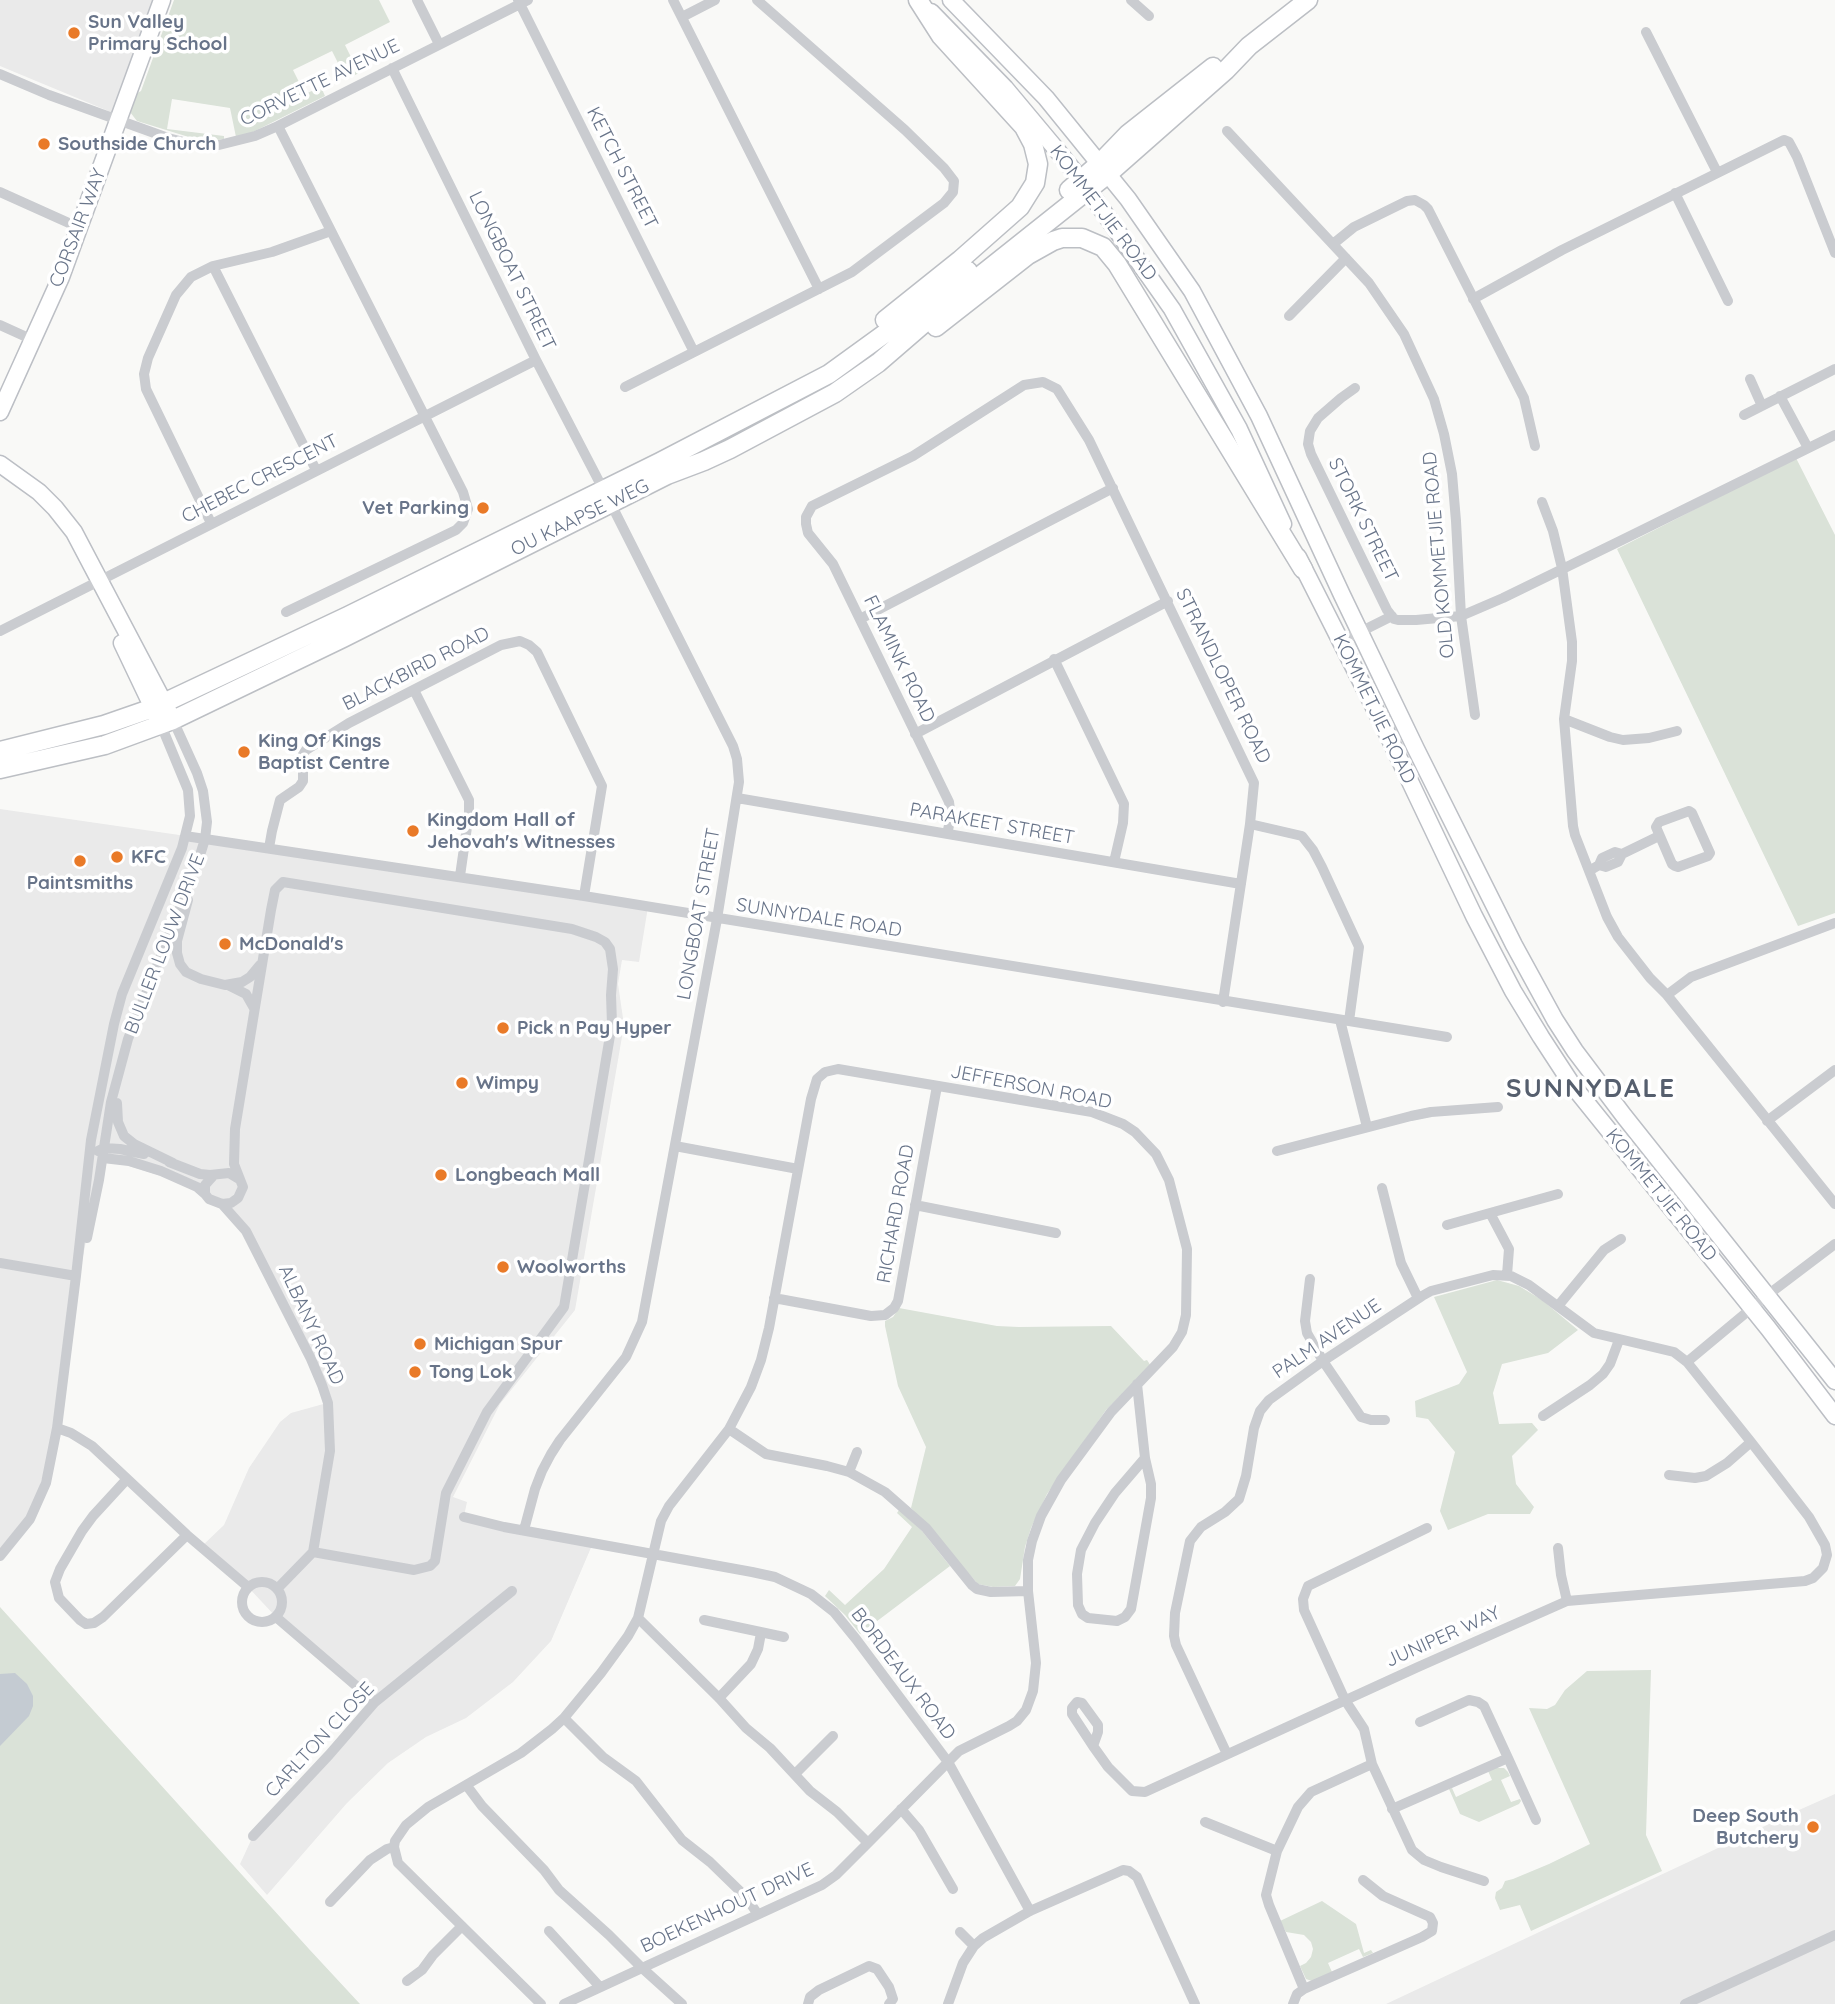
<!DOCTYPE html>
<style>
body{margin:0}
canvas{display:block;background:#f9f9f7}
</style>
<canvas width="1835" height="2004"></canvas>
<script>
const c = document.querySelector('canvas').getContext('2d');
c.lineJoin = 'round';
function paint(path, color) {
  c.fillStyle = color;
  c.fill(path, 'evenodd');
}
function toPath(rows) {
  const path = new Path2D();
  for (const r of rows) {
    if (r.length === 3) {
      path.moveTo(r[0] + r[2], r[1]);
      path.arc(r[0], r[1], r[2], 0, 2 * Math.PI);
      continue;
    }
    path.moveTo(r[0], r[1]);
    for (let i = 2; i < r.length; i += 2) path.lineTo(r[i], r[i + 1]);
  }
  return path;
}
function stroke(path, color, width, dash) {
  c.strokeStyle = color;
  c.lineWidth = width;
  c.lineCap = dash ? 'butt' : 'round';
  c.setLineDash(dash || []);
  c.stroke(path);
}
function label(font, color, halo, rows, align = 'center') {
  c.font = font + ' Quicksand,sans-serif';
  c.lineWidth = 7;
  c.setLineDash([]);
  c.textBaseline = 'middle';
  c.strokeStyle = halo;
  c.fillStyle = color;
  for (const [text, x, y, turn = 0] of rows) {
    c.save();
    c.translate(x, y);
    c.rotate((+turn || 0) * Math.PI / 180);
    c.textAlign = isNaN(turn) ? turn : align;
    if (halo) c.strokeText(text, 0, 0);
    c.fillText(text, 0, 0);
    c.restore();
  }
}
paint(toPath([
 [0,0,161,0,118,115,0,66],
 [0,809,269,848,648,907,639,962,622,960,618,984,624,1025,575,1310,500,1404,453,1497,467,1502,464,1516,593,1543,551,1641,513,1682,466,1718,426,1737,388,1763,347,1803,267,1895,240,1864,253,1836,374,1703,276,1617,248,1587,202,1546,224,1525,249,1468,280,1422,291,1413,327,1403,246,1231,197,1187,103,1158,83,1256,76,1276,57,1428,30,1519,0,1556],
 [1835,1794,1835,2004,1386,2004,1799,1810]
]), '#eaeaea');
paint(toPath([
 [174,0,379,0,390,22,345,45,359,73,349,78,342,71,332,51,293,70,305,94,321,87,325,96,253,132,236,137,230,108,172,99,167,129,224,136,224,139,218,140,192,138,137,121,130,112,130,106,134,95,141,91],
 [1796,458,1835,535,1835,913,1798,926,1617,549],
 [1497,1280,1519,1286,1542,1300,1578,1330,1548,1353,1502,1364,1493,1393,1499,1424,1532,1423,1538,1430,1512,1456,1516,1484,1534,1507,1530,1514,1488,1514,1448,1530,1440,1511,1455,1452,1428,1419,1416,1417,1415,1401,1459,1384,1467,1372,1434,1297],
 [899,1308,997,1326,1019,1327,1111,1326,1144,1361,1147,1360,1149,1363,1150,1365,1106,1410,1047,1494,1031,1528,1025,1547,1020,1579,1015,1586,993,1587,978,1584,911,1508,926,1447,898,1386,885,1326,885,1321,893,1317],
 [899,1510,922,1531,950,1566,860,1634,845,1615,825,1596,829,1590,845,1605,884,1569,912,1527,897,1513],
 [0,1607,309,1949,360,2004,0,2004],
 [1651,1670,1646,1835,1662,1871,1531,1931,1520,1905,1500,1910,1495,1898,1496,1892,1502,1888,1505,1881,1513,1879,1549,1864,1590,1844,1529,1708,1547,1709,1555,1705,1565,1690,1587,1671],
 [1494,1768,1504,1768,1508,1772,1510,1776,1501,1780,1511,1802,1520,1799,1521,1801,1519,1804,1479,1822,1460,1814,1449,1789,1452,1788,1456,1797,1492,1780,1488,1771],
 [1322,1901,1356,1924,1364,1953,1371,1950,1373,1953,1363,1957,1359,1949,1328,1963,1332,1972,1312,1981,1306,1979,1300,1966,1306,1963,1311,1957,1313,1949,1311,1942,1304,1935,1286,1932,1280,1921]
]), '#dae2d8');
paint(toPath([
 [15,1673,27,1684,33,1696,33,1706,29,1716,0,1746,0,1674]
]), '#c4cbd2');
const secondary = toPath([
 [951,0,1046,98,1128,199,1192,291,1259,416,1342,595,1416,749,1514,945,1555,1020,1575,1051,1624,1116,1835,1381],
 [931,12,1005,88,1061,155,1081,180,1172,309,1239,429,1283,524],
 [0,412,61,277,162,0],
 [0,464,39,492,55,508,74,532,173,720],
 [1298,557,1385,729,1474,916,1513,991,1541,1037,1573,1086,1768,1328,1835,1416],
 [122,643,161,725]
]);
const primary = toPath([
 [1069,190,1100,163,1128,134,1213,67],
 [885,320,960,260,1020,207,1035,183,1038,164,1033,144,1024,127,941,36,918,0],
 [936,327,1028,255,1053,241,1062,238,1082,238,1103,247,1117,264,1303,569],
 [0,751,104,725,153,708,348,616,660,462,829,374,927,303,968,271],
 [0,769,105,745,173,720,343,638,667,475,704,461,730,449,835,393,878,363,966,287,1108,174,1226,70,1249,46,1308,0]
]);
stroke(secondary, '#bcbfc5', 19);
stroke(primary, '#bcbfc4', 21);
stroke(toPath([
 [417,0,439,44],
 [518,0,694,352],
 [673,0,819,289],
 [1131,0,1149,16],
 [682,17,715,0],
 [1646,32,1717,172],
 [392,68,536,360,603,489],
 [0,74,49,95,168,138,195,145,219,145,255,136,278,126,528,0],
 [278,126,463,492,468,509,463,523,456,530,286,612],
 [1227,131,1369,283,1404,334,1434,399,1444,434,1452,474,1456,521,1461,616,1475,715],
 [0,192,80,228],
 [1675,193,1728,301],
 [1333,244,1354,227,1407,201,1415,200,1424,205,1428,209,1524,398,1535,446],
 [213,266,316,470],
 [1473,299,1562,250,1784,140,1789,142,1797,157,1835,253],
 [1289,316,1346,258],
 [0,325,33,340],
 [1750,379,1762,406],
 [625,387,852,272,944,203,953,192,954,181,944,168,905,130,757,0],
 [1355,388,1341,398,1318,418,1310,431,1308,444,1311,454,1387,610,1394,619,1398,620,1416,620,1461,616,1503,598,1622,540,1835,435],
 [1780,396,1808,448],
 [1744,415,1835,369],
 [1542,502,1553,531,1562,568,1572,642,1572,661,1564,719,1573,826,1575,835,1607,917,1618,937,1650,978,1667,995,1835,1204],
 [211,523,146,389,144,374,148,358,176,295,191,277,213,266,272,252,331,231],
 [860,619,1113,488],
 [0,631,536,360],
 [1342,641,1392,616],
 [1054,659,1124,804,1123,823,1114,862],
 [414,690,469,800,469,813,460,876],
 [1564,719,1610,737,1623,740,1649,738,1677,731],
 [915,734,1168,601],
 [737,798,1241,884],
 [1689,811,1692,813,1710,853,1708,856,1678,867,1675,866,1672,864,1656,827,1659,822,1689,811],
 [1250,824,1302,836,1313,850,1322,867,1359,947,1349,1021],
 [947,834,951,817,949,802,833,564,808,533,806,524,806,517,812,506,913,456,1024,385,1043,382,1057,389,1089,440,1254,783,1250,824,1223,1002],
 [185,836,584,896,1447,1037],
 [269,848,272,831,280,800,299,787,303,781,303,754,306,750,349,723,501,645,520,641,529,645,537,652,602,786,584,896],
 [1599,865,1606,867,1618,862,1622,854],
 [1589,871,1599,865,1602,858,1615,852,1622,854,1659,836],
 [188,900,177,941,177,953,180,964,186,972,201,979,225,985,242,982,250,977,260,965],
 [228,985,246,994,254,1008],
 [1667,995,1691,977,1835,923],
 [1340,1020,1367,1127],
 [117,1103,118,1122,124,1136,134,1144,173,1163],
 [1767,1121,1835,1070],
 [675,1146,798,1169],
 [98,1151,104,1148,120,1149,144,1154],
 [1277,1151,1411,1116,1431,1112,1498,1107],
 [103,1158,129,1161,161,1171,197,1187,205,1194],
 [169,1162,200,1174,210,1175,229,1173,239,1179],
 [214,1175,205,1185,205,1194,209,1199,222,1204,231,1203,238,1198,243,1187,234,1164,235,1129,271,910,275,890,283,882,572,929,596,937,605,942,610,949,613,969,611,995,612,1024,564,1307,487,1412,446,1493,435,1561,430,1566,414,1570,313,1552],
 [1382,1188,1401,1263,1418,1298],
 [222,1204,246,1231,311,1359,322,1385,328,1403,330,1451,313,1552,277,1589],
 [915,1205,1056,1233],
 [1490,1213,1558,1194],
 [1447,1225,1490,1213,1509,1249,1507,1275],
 [87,1238,99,1180,111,1102,128,1039,197,865,205,839,207,822,203,791,197,773,173,720],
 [0,1263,76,1276],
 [1310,1279,1305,1321,1307,1333,1323,1361,1361,1417,1371,1420,1385,1420],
 [774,1298,871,1316,885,1315,894,1308,898,1301,937,1086],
 [1558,1306,1604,1250,1621,1239],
 [1687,1362,1765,1297,1835,1244],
 [1137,1384,1145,1458,1151,1484,1151,1498,1131,1609,1125,1617,1117,1621,1088,1618,1082,1614,1078,1605,1077,1574,1081,1550,1095,1523,1115,1493,1145,1458],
 [1543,1416,1590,1385,1603,1374,1610,1364,1619,1340],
 [57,1428,71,1433,92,1446,187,1535,248,1587],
 [729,1429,766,1454,827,1466,849,1472,885,1492,926,1528,972,1585,977,1589,991,1592,1028,1591],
 [849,1472,857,1452],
 [1669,1475,1695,1478,1706,1476,1727,1463,1751,1442],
 [127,1479,93,1516,82,1531,60,1569,55,1582,59,1598,80,1620,86,1624,94,1623,103,1617,187,1535],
 [464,1517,504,1527,752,1572,775,1577,811,1594,834,1612,856,1639,948,1762,1030,1911],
 [1427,1528,1308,1586,1303,1599,1304,1610,1345,1700,1364,1729,1372,1764,1412,1850,1424,1860,1441,1867,1484,1881],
 [524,1530,535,1489,542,1471,551,1454,560,1440,626,1357,642,1322,717,919,739,782,737,759,733,746,611,504],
 [1558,1548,1561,1575,1567,1601],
 [0,1556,30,1519,46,1483,57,1428,76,1276,91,1140,114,1024,122,994,182,848,190,816,188,790,161,725],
 [262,1602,20],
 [276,1617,375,1702],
 [638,1618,719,1698,746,1728,770,1748,810,1791,837,1812,868,1843],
 [704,1620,784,1637],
 [719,1698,751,1664,758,1649,761,1633],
 [564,1718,603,1757,636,1781,682,1840,710,1862,746,1897,757,1913],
 [1420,1722,1469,1700,1478,1702,1484,1706,1508,1758],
 [1093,1746,1098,1732,1098,1725,1082,1703,1077,1702,1072,1708,1072,1714,1093,1746,1108,1767,1132,1791,1145,1792,1418,1667,1567,1601,1805,1581,1813,1578,1823,1568,1827,1555,1825,1545,1809,1517,1751,1442,1687,1362,1674,1352,1594,1333,1529,1285,1511,1276,1493,1275,1431,1291,1422,1296,1323,1361,1269,1400,1260,1411,1254,1428,1246,1476,1239,1499,1225,1512,1201,1527,1190,1541,1175,1613,1174,1636,1176,1645,1227,1754],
 [795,1774,833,1736],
 [467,1786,482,1806,544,1870,559,1890,609,1935,641,1967,682,2004],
 [901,1809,919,1830,953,1889],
 [1392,1809,1508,1758,1536,1820],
 [1205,1822,1277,1851],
 [253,1836,329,1755,375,1702,512,1591],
 [1363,1880,1383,1896,1430,1917,1433,1923,1432,1931,1422,1937,1304,1989,1269,1905,1266,1895,1277,1851,1298,1807,1311,1792,1372,1764],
 [330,1902,370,1860,387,1849,394,1847],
 [549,1931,600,1987],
 [960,1932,974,1946],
 [407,1981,422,1970,433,1955,462,1926],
 [541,2004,398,1863,394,1847,395,1841,406,1825,428,1807,521,1753,552,1729,564,1718,601,1673,628,1636,638,1618,661,1521,669,1506,729,1429,751,1387,761,1360,769,1328,811,1099,817,1079,825,1072,838,1069,1092,1112,1123,1124,1135,1132,1156,1154,1169,1180,1187,1249,1186,1315,1182,1332,1173,1347,1111,1412,1061,1480,1041,1516,1032,1541,1028,1560,1028,1591,1036,1663,1033,1691,1026,1710,1017,1721,1009,1726,959,1751,868,1843,836,1875,822,1885,564,2004],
 [808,2004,810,1997,819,1990,869,1966,877,1969,889,1987,893,1999,889,2004],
 [948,2004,963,1963,974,1946,983,1938,1030,1911,1123,1870,1129,1871,1137,1877,1195,2004],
 [1293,2004,1297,1994,1304,1989],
 [1685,2004,1835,1935]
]), '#caccd0', 10);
stroke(secondary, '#fff', 16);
stroke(primary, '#fff', 18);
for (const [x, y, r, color] of [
 [74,33,7,"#e97a28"],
 [44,144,7,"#e97a28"],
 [483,508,7,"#e97a28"],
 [244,752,7,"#e97a28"],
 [413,831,7,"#e97a28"],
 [117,857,7,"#e97a28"],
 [80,861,7,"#e97a28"],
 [225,944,7,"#e97a28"],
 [503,1028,7,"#e97a28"],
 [462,1083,7,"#e97a28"],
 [441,1175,7,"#e97a28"],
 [503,1267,7,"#e97a28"],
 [420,1344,7,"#e97a28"],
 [415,1372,7,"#e97a28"],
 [1813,1827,7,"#e97a28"]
]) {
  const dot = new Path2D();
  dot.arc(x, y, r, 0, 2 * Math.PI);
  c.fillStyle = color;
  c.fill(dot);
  stroke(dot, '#fff', 2.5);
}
label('bold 19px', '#687489', '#fff', [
 ["Sun Valley",88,22],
 ["Primary School",88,44],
 ["Southside Church",58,144],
 ["Vet Parking",469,508,"right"],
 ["King Of Kings",258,741],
 ["Baptist Centre",258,763],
 ["Kingdom Hall of",427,820],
 ["Jehovah's Witnesses",427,842],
 ["KFC",131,857],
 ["Paintsmiths",80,883,"center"],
 ["McDonald's",239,944],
 ["Pick n Pay Hyper",517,1028],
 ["Wimpy",476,1083],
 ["Longbeach Mall",455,1175],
 ["Woolworths",517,1267],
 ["Michigan Spur",434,1344],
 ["Tong Lok",429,1372],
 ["Deep South",1799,1816,"right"],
 ["Butchery",1799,1838,"right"]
], 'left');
label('19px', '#687489', '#fff', [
 ["CORVETTE AVENUE",320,83,-26],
 ["KETCH STREET",622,168,63],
 ["KOMMETJIE ROAD",1103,213,53],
 ["CORSAIR WAY",78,228,-69],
 ["LONGBOAT STREET",512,271,64],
 ["CHEBEC CRESCENT",260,479,-27],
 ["OU KAAPSE WEG",580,518,-26],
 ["STORK STREET",1363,520,64],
 ["OLD KOMMETJIE ROAD",1439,555,-95],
 ["FLAMINK ROAD",899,659,64],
 ["BLACKBIRD ROAD",416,669,-27],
 ["STRANDLOPER ROAD",1223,676,64],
 ["KOMMETJIE ROAD",1374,709,64],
 ["PARAKEET STREET",992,824,10],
 ["LONGBOAT STREET",699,914,-80],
 ["SUNNYDALE ROAD",819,918,9],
 ["BULLER LOUW DRIVE",165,944,-69],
 ["JEFFERSON ROAD",1031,1087,11],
 ["KOMMETJIE ROAD",1661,1195,51],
 ["RICHARD ROAD",896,1214,-80],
 ["ALBANY ROAD",311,1325,65],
 ["PALM AVENUE",1327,1339,-34],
 ["JUNIPER WAY",1443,1637,-24],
 ["BORDEAUX ROAD",903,1674,53],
 ["CARLTON CLOSE",320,1740,-47],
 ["BOEKENHOUT DRIVE",727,1908,-25]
]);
c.letterSpacing = '2px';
label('bold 26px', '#565f6e', '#fff', [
 ["SUNNYDALE",1591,1089]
]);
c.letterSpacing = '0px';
</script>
